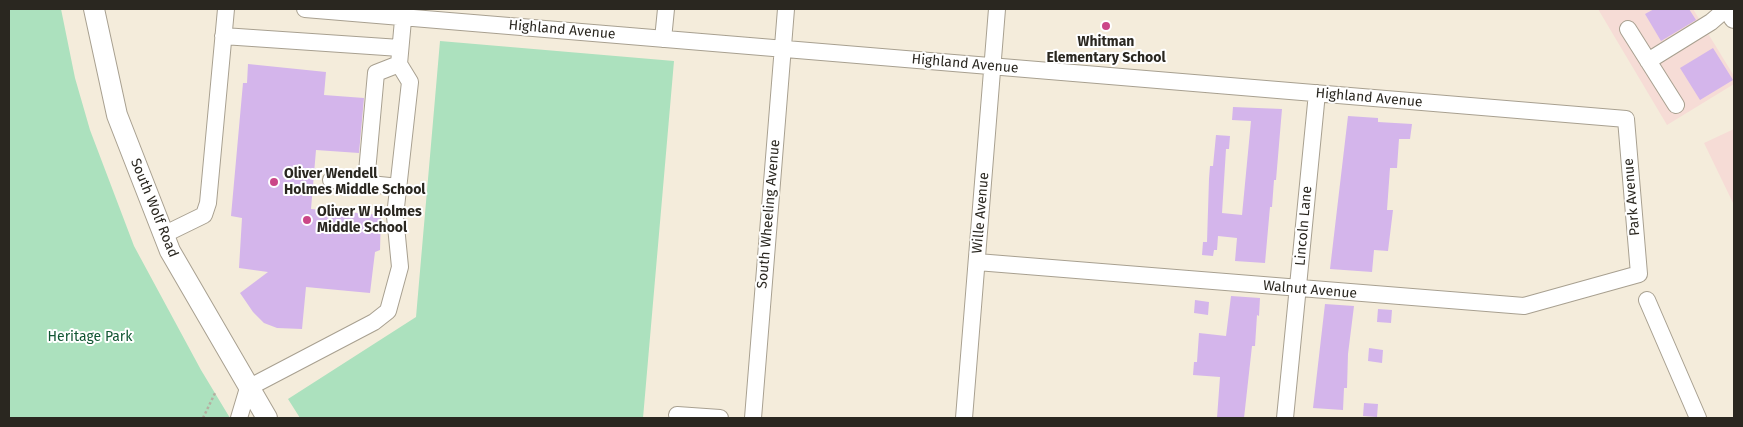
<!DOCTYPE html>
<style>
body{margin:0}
#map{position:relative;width:1743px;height:427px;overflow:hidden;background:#f4ecdb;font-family:"Fira Sans",sans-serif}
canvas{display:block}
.frame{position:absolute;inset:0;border:10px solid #2a2720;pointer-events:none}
</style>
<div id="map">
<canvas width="1743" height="427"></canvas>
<div class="frame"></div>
</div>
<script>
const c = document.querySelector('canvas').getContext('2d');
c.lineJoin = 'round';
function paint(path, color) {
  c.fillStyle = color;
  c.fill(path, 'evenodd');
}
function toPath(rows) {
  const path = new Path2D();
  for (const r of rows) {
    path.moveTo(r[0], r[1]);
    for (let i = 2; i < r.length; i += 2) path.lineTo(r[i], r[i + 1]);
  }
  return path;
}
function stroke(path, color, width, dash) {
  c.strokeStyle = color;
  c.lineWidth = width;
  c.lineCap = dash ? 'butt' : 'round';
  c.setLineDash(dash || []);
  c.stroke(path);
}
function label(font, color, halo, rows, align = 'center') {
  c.font = font + ' "Fira Sans",sans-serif';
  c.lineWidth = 4;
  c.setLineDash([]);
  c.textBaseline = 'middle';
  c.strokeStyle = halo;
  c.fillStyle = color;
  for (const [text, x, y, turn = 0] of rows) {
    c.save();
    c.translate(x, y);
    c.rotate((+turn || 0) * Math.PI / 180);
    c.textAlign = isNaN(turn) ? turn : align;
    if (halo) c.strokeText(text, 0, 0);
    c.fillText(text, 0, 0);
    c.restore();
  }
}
paint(toPath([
 [1598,9,1693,9,1734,76,1734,84,1667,125],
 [1734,129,1734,205,1704,143]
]), '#f6dcd6');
paint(toPath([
 [9,9,61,9,75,78,90,130,134,246,201,370,230,418,9,418],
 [440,41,674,61,643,418,300,418,288,399,416,317]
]), '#ace1be');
paint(toPath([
 [1654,9,1689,9,1696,20,1661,41,1645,14],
 [1713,48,1733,80,1700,100,1680,68],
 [248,64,326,72,324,95,364,98,359,153,316,150,311,209,381,215,380,250,375,252,370,293,306,287,302,329,277,328,264,323,253,312,240,293,268,272,239,268,242,218,231,216,243,83,247,83],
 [1233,107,1282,109,1276,180,1274,180,1272,207,1270,207,1265,263,1235,261,1237,238,1218,236,1217,250,1214,250,1213,256,1202,255,1203,242,1207,242,1209,179,1210,166,1213,166,1216,135,1230,136,1229,149,1226,149,1222,213,1242,215,1251,121,1232,120],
 [1348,116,1378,118,1378,122,1412,124,1410,139,1399,139,1397,168,1390,168,1387,210,1393,210,1388,251,1374,250,1372,272,1330,269],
 [1231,296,1260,298,1259,316,1257,315,1255,346,1252,346,1244,418,1217,418,1220,377,1193,375,1194,362,1197,362,1199,333,1226,336],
 [1195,300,1209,302,1208,315,1194,313],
 [1325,304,1354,306,1348,354,1347,388,1344,388,1343,410,1313,408],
 [1378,309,1392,310,1391,323,1377,322],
 [1369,348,1383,350,1382,363,1368,361],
 [1364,403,1378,404,1377,417,1363,416]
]), '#d4b5eb');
const minor = toPath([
 [305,9,1626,119,1639,274,1524,306,977,262],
 [1628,29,1676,105],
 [223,36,400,48],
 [663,39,666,9],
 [1648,61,1711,22,1726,9],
 [331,180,399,187],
 [366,183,376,73,399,64],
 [163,235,204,215,208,203,226,9],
 [1647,300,1698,418],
 [677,415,720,418],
 [239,418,248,388,374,322,388,311,400,267,395,216,410,82,399,64,404,9],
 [753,418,786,9],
 [964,418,997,9],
 [1285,418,1317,93]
]);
const major = toPath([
 [94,9,117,115,170,251,267,418],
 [1729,9,1734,18]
]);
stroke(minor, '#a8a090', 18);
stroke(major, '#a8a090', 22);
stroke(toPath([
 [203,418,216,391]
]), '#b4aea0', 2.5, [2.5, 2.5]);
stroke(minor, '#fff', 16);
stroke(major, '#fff', 20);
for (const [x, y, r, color] of [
 [1106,26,5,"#cb4688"],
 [274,182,5,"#cb4688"],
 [307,220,5,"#cb4688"]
]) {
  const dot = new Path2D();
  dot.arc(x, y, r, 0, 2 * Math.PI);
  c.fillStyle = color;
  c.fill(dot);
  stroke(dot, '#fff', 2);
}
label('14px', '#2a2720', '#fff', [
 ["Highland Avenue",562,30,5],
 ["Highland Avenue",965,64,5],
 ["Highland Avenue",1369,98,5],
 ["Park Avenue",1632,197,-95],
 ["South Wolf Road",154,208,68],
 ["Wille Avenue",981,213,-85],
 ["South Wheeling Avenue",769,214,-85],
 ["Lincoln Lane",1304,226,-85],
 ["Walnut Avenue",1310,290,5]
]);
label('bold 14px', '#2a2720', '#fff', [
 ["Whitman",1106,42,"center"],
 ["Elementary School",1106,58,"center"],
 ["Oliver Wendell",284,174],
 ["Holmes Middle School",284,190],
 ["Oliver W Holmes",317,212],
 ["Middle School",317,228]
], 'left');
label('14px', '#125633', '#fff', [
 ["Heritage Park",90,337]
]);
</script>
